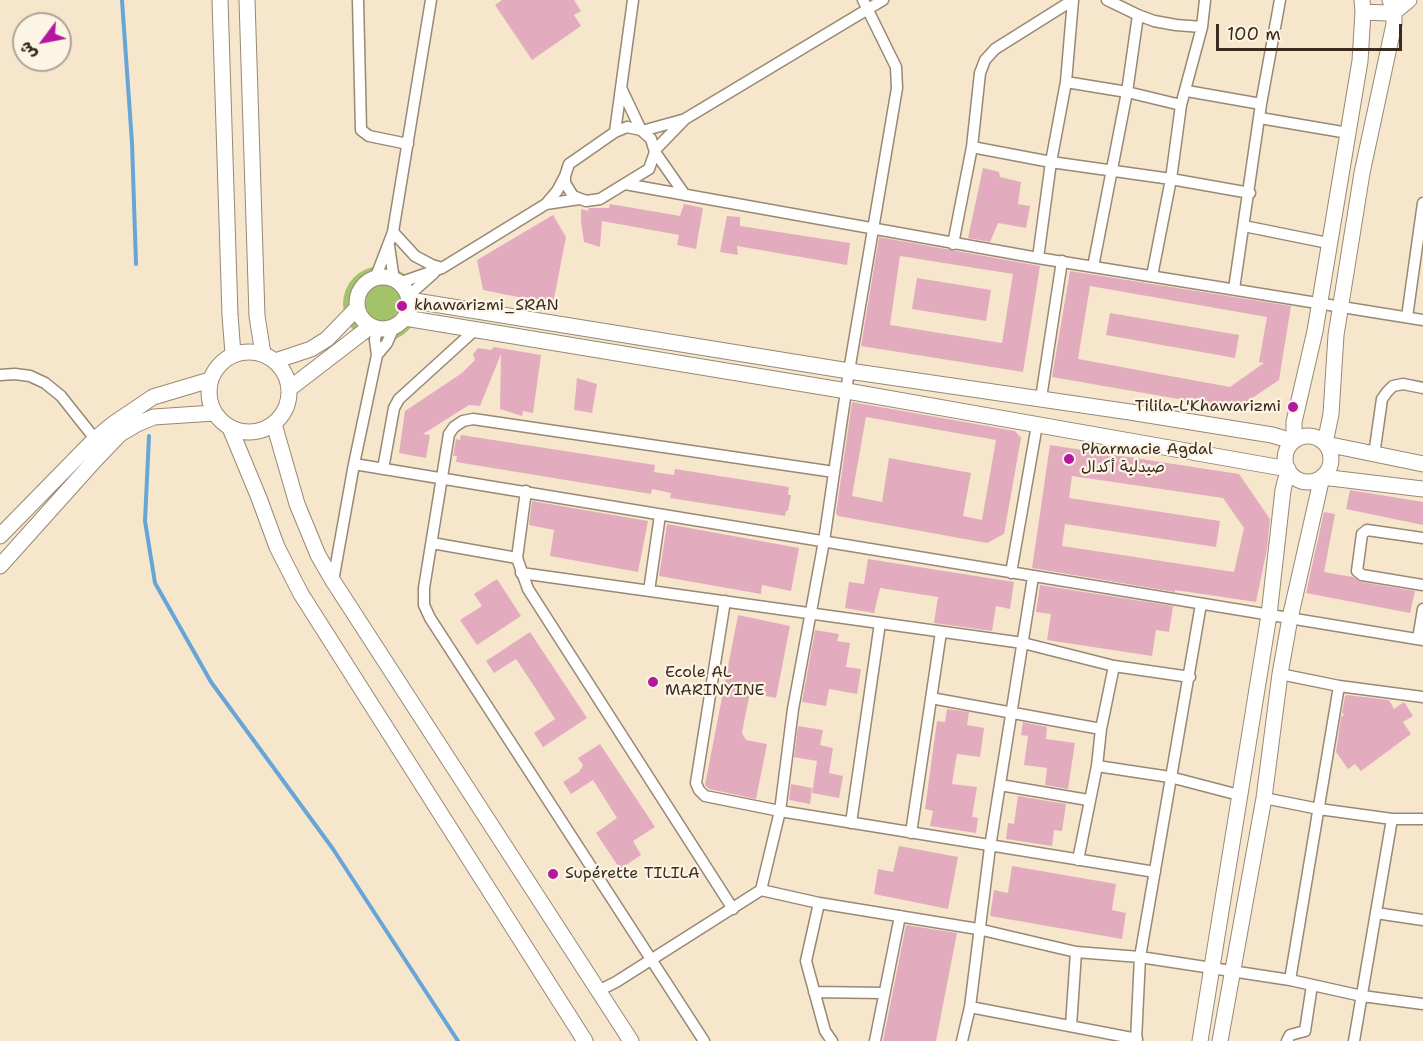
<!DOCTYPE html>
<meta charset="utf-8">
<style>
body{margin:0}
#map{position:relative;width:1423px;height:1041px;overflow:hidden;background:#f6e6cc;font-family:"Shantell Sans","Playpen Sans Arabic",sans-serif}
canvas{display:block}
.north{position:absolute;left:12px;top:12px;width:60px;height:60px;box-sizing:border-box;background:#fcf5e5;border:2px solid #afa495;border-radius:50%;rotate:238deg;font-size:16px;font-weight:700;line-height:24px;text-align:center;color:#3b2a1e}
.north::after{content:'';display:block;margin:auto;width:21px;height:27px;background:#b5179e;clip-path:polygon(50% 0,100% 100%,50% 72%,0 100%)}
.scale{position:absolute;left:1216px;top:24px;width:186px;height:27px;box-sizing:border-box;border:3px solid #3b2a1e;border-top:0;padding-left:8px;font-size:18px;line-height:21px;white-space:nowrap;color:#3b2a1e;-webkit-text-stroke:4px #fcf5e5;paint-order:stroke}
</style>
<div id="map">
<canvas width="1423" height="1041"></canvas>
<div class="north">ش</div>
<div class="scale">100 m</div>
</div>
<script>
const c = document.querySelector('canvas').getContext('2d');
c.lineJoin = 'round';
function paint(path, color) {
  c.fillStyle = color;
  c.fill(path, 'evenodd');
}
function toPath(rows) {
  const path = new Path2D();
  for (const r of rows) {
    if (r.length === 3) {
      path.moveTo(r[0] + r[2], r[1]);
      path.arc(r[0], r[1], r[2], 0, 2 * Math.PI);
      continue;
    }
    path.moveTo(r[0], r[1]);
    for (let i = 2; i < r.length; i += 2) path.lineTo(r[i], r[i + 1]);
  }
  return path;
}
function stroke(path, color, width, dash) {
  c.strokeStyle = color;
  c.lineWidth = width;
  c.lineCap = dash ? 'butt' : 'round';
  c.setLineDash(dash || []);
  c.stroke(path);
}
function label(font, color, halo, rows, align = 'center') {
  c.font = font + ' "Shantell Sans","Playpen Sans Arabic",sans-serif';
  c.lineWidth = 4.5;
  c.setLineDash([]);
  c.textBaseline = 'middle';
  c.strokeStyle = halo;
  c.fillStyle = color;
  for (const [text, x, y, turn = 0] of rows) {
    c.save();
    c.translate(x, y);
    c.rotate((+turn || 0) * Math.PI / 180);
    c.textAlign = isNaN(turn) ? turn : align;
    if (halo) c.strokeText(text, 0, 0);
    c.fillText(text, 0, 0);
    c.restore();
  }
}
paint(toPath([
 [381,304,38]
]), '#a4c26a');
stroke(toPath([
 [122,0,132,143,136,264],
 [149,436,145,521,155,583,211,682,333,849,458,1041]
]), '#67a5d9', 4);
paint(toPath([
 [502,0,574,0,581,11,574,15,581,26,532,60,495,5],
 [983,168,999,172,1000,177,1021,182,1018,204,1030,206,1026,228,998,223,990,242,968,238],
 [610,204,680,216,684,204,703,208,696,249,677,245,679,235,602,221,600,247,584,242,581,222,581,209,588,211,589,208,609,208],
 [553,215,566,237,553,304,483,290,477,260],
 [727,216,740,217,740,226,850,243,847,265,737,246,738,255,720,252],
 [879,237,1040,266,1023,372,861,346],
 [900,256,1013,274,1002,343,890,325],
 [1070,271,1291,306,1279,380,1236,409,1052,377],
 [1090,286,1267,317,1259,362,1264,363,1230,387,1078,359],
 [917,278,991,290,986,321,912,309],
 [1110,313,1239,335,1235,358,1106,335],
 [494,347,541,355,533,413,523,411,522,416,500,409,501,354,480,406,469,405,423,434,430,435,426,458,399,453,405,411,462,373,475,360,473,354,478,348,491,350],
 [577,378,597,384,592,413,574,410],
 [852,402,1015,431,1021,438,1004,534,987,543,838,516,836,513],
 [866,417,996,440,982,520,963,516,971,473,889,458,882,502,852,496],
 [461,435,655,465,654,472,674,475,675,469,789,487,788,495,791,495,788,511,786,511,785,516,670,498,671,493,652,489,651,494,456,462,457,456,453,456,456,439,460,440],
 [1050,445,1239,474,1270,519,1267,549,1256,602,1175,590,1175,592,1032,568],
 [1072,476,1223,498,1244,528,1234,572,1062,546,1065,524,1216,547,1220,521,1069,498],
 [1350,490,1423,502,1423,525,1346,509],
 [532,501,648,521,638,572,550,556,554,530,529,525],
 [1324,512,1335,514,1324,572,1353,577,1361,582,1415,591,1410,613,1306,593],
 [667,524,799,548,791,591,762,585,761,594,659,576],
 [868,559,1014,582,1010,609,996,606,992,631,934,623,938,597,880,588,874,613,845,608,849,582,864,584],
 [497,579,521,616,477,645,460,620,482,606,474,594],
 [1040,585,1173,606,1169,632,1156,630,1152,656,1047,640,1051,614,1036,612],
 [738,615,790,626,776,698,750,693,744,722,742,733,746,740,767,744,756,799,709,789,705,785],
 [815,630,839,634,837,641,850,643,846,667,861,669,857,694,829,689,826,706,802,702],
 [530,632,587,718,543,747,534,733,555,719,532,683,516,659,494,673,486,661],
 [1347,695,1389,700,1394,709,1404,702,1413,716,1403,722,1411,734,1361,771,1355,764,1348,769,1336,752,1341,717,1344,715,1342,713,1345,696],
 [947,709,969,712,967,725,984,728,980,757,957,754,952,784,977,787,972,817,978,818,976,833,930,826,933,811,925,809,937,721,945,722],
 [1023,722,1047,727,1046,739,1075,743,1068,789,1045,785,1047,768,1024,765,1028,736,1021,735],
 [798,726,823,730,820,745,833,748,829,773,843,776,839,798,812,793,817,761,794,757],
 [600,744,655,827,633,841,641,855,620,869,596,833,617,818,593,780,571,794,563,782,579,772,583,765,578,758],
 [791,784,812,788,810,804,789,800],
 [1018,796,1066,804,1062,831,1054,830,1052,846,1006,839,1008,823,1014,824],
 [899,846,958,857,948,909,874,894,878,869,893,872],
 [1012,866,1116,884,1112,910,1126,913,1122,939,990,916,994,890,1008,893],
 [906,925,957,933,936,1041,883,1041]
]), '#e3acbe');
const street = toPath([
 [358,0,361,130,369,136,408,144],
 [863,0,896,67,897,88,849,371,824,541,793,709,780,811,761,890,819,903,978,929,1076,952,1140,957,1290,980,1362,996,1423,1004],
 [1107,0,1138,15],
 [1066,82,1127,92,1181,105],
 [622,90,641,130],
 [1187,91,1261,104],
 [1260,118,1348,133],
 [627,127,641,130,651,139,655,152,649,169,600,199,586,201,573,196,565,183,565,176,569,164,615,132,627,127],
 [642,131,682,120],
 [615,132,633,0],
 [972,147,1051,162,1171,179,1250,193],
 [655,150,685,119,883,0],
 [655,152,685,195],
 [625,184,1038,258,1423,320],
 [546,204,579,199],
 [1244,226,1328,243],
 [393,232,415,256,432,265,442,268],
 [953,244,972,147,980,73,985,60,995,49,1073,0],
 [389,246,394,280],
 [1038,258,1051,162,1066,82,1073,0],
 [1093,267,1127,92,1138,15,1154,21,1176,25,1202,27],
 [1152,276,1171,179,1181,105,1202,27,1205,0],
 [375,279,393,232,431,0],
 [399,283,442,268,546,204,557,191,565,176],
 [1234,289,1261,104,1280,0],
 [408,296,434,273],
 [1407,317,1423,203],
 [377,355,387,343,394,327],
 [0,375,15,374,30,376,45,383,61,396,99,444],
 [1041,398,1062,261],
 [1374,455,1382,399,1387,392,1393,386,1403,384,1423,388],
 [354,464,1423,640],
 [383,469,394,408,399,399,476,329],
 [526,491,517,558,528,589,733,909],
 [1423,538,1367,530,1362,534,1357,571,1362,575,1423,585],
 [432,543,517,558],
 [521,573,1023,643,1114,666,1190,677],
 [1011,573,1037,425],
 [333,581,354,464,377,355,375,340,377,329],
 [649,591,660,515],
 [725,601,696,783,699,790,705,796,780,811,1155,872],
 [1418,639,1423,609],
 [1280,674,1339,686,1423,697],
 [931,698,1101,729],
 [1097,766,1170,777,1239,795],
 [1000,785,1088,800],
 [1264,798,1319,809,1392,819],
 [851,823,880,623],
 [911,833,941,632],
 [1078,860,1097,766,1101,729,1114,666],
 [819,903,806,961,825,1031,832,1041],
 [1376,913,1423,920],
 [1290,980,1339,686],
 [598,991,616,982,761,890],
 [814,992,883,993],
 [970,1007,1137,1039],
 [1071,1026,1076,952],
 [704,1041,430,618,424,605,424,588,449,434,454,427,463,421,473,419,834,472],
 [875,1041,900,916],
 [962,1041,970,1007,990,847,1033,577],
 [1136,1041,1140,957,1201,604],
 [1287,1041,1290,1035,1305,1031,1312,985],
 [1354,1041,1392,819,1423,819]
]);
const secondary = toPath([
 [220,0,230,315,233,354],
 [247,0,257,316,263,354],
 [1363,12,1387,13,1398,9,1409,0],
 [383,303,26],
 [409,300,849,371,1130,412,1272,435,1292,441],
 [405,318,847,391,1288,469],
 [249,392,40],
 [275,361,311,349,327,339,357,308],
 [289,389,371,326],
 [274,424,297,504,318,555,333,581,631,1041],
 [230,428,259,498,277,547,301,594,585,1041],
 [1308,459,23],
 [1294,440,1294,422,1315,331,1360,61,1363,12,1362,0],
 [1325,443,1331,414,1336,335,1362,173,1394,24,1394,11,1390,0],
 [1326,444,1423,464],
 [1322,477,1423,489],
 [0,536,96,438,113,424,153,397,210,380],
 [0,566,96,459,120,434,137,424,154,417,214,413],
 [1200,1041,1269,615,1283,490,1288,470],
 [1220,1041,1264,798,1280,674,1290,618,1322,477]
]);
stroke(street, '#988875', 13);
stroke(secondary, '#988875', 17);
stroke(street, '#fff', 10);
stroke(secondary, '#fff', 15);
for (const [x, y, r, color] of [
 [402,306,6,"#b5179e"],
 [1293,407,6,"#b5179e"],
 [1069,459,6,"#b5179e"],
 [653,682,6,"#b5179e"],
 [553,874,6,"#b5179e"]
]) {
  const dot = new Path2D();
  dot.arc(x, y, r, 0, 2 * Math.PI);
  c.fillStyle = color;
  c.fill(dot);
  stroke(dot, '#fcf5e5', 2);
}
label('16px', '#3b2a1e', '#fcf5e5', [
 ["khawarizmi_SRAN",414,306],
 ["Tilila-L'Khawarizmi",1281,407,"right"],
 ["Pharmacie Agdal",1081,450],
 ["صيدلية أكدال",1081,468],
 ["Ecole AL",665,673],
 ["MARINYINE",665,691],
 ["Supérette TILILA",565,874]
], 'left');
</script>
